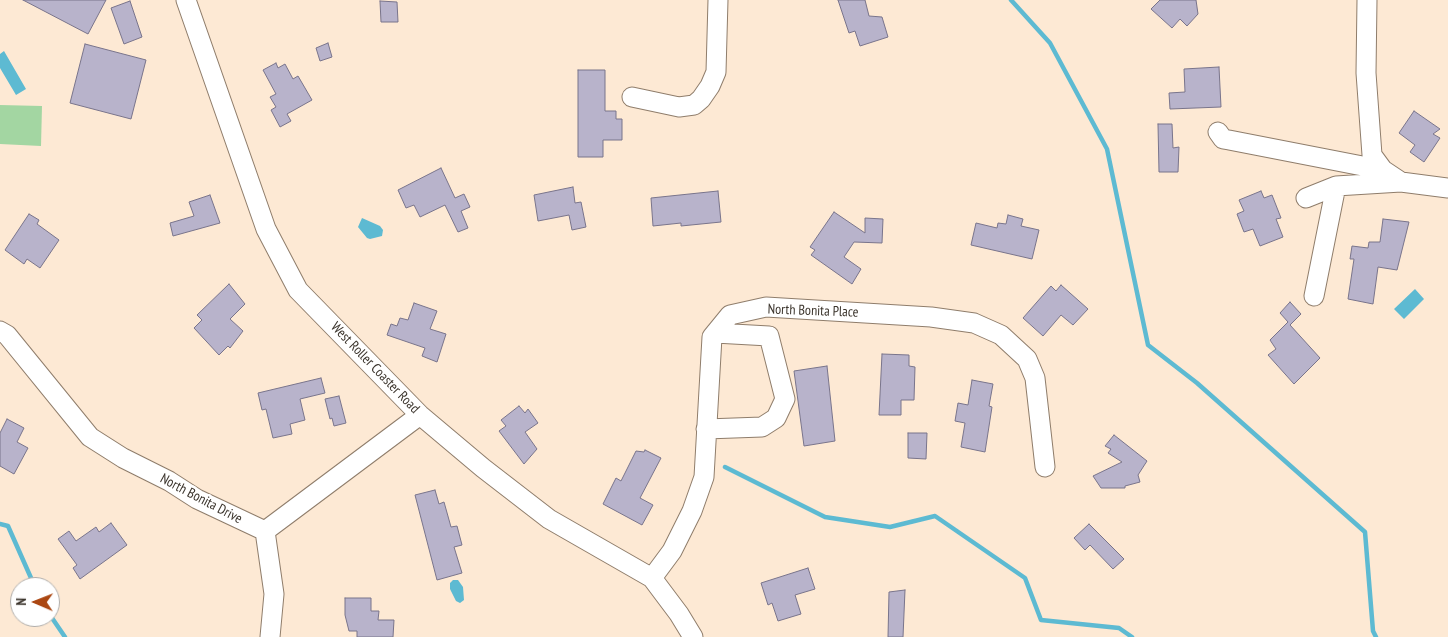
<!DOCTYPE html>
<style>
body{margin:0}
#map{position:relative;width:1448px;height:637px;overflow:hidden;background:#fde9d4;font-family:"PT Sans Narrow",sans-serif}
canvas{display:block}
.north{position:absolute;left:10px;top:577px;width:50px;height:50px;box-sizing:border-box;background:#fff;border:1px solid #b0adaa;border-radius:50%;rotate:271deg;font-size:14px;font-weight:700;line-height:20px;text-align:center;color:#3a332b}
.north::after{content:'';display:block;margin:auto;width:18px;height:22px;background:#ab4712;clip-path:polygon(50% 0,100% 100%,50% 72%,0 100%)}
</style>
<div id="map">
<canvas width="1448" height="637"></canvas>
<div class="north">N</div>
</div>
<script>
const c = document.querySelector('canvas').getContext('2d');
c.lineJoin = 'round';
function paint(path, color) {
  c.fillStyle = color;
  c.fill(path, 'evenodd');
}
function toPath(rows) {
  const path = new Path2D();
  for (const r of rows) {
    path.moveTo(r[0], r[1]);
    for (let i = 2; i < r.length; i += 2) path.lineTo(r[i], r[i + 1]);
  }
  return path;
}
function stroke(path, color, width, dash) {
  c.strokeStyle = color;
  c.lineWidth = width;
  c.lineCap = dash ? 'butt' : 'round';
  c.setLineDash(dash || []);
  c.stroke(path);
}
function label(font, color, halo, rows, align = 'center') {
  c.font = font + ' "PT Sans Narrow",sans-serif';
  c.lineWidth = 5;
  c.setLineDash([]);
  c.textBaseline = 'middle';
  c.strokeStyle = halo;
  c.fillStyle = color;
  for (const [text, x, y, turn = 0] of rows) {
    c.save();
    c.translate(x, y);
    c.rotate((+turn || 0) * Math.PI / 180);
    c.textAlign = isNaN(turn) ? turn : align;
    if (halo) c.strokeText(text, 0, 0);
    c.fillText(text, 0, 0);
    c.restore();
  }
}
paint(toPath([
 [0,105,42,106,41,146,0,144]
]), '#a3d6a2');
paint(toPath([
 [4,51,26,89,16,95,0,68,0,54],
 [362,218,380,226,383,230,382,236,370,239,367,238,358,227],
 [1415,289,1424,299,1404,319,1394,309],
 [453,580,458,580,463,587,464,600,460,603,456,601,450,589,450,583]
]), '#5dbad2');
stroke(toPath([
 [1011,0,1050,43,1107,149,1148,345,1197,383,1365,532,1373,631,1376,637],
 [725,467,825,517,890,527,935,516,1025,578,1041,620,1119,628,1132,637],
 [0,524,8,526,35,587],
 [50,615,65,637]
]), '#5dbad2', 4.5);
const building = toPath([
 [23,0,106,0,88,34,23,0],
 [838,0,865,0,869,16,882,17,888,37,860,46,855,31,849,33,838,0],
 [1160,0,1196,0,1198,14,1187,26,1180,19,1172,28,1151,9,1160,0],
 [130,1,142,37,124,44,111,8,130,1],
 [380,1,397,2,398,22,381,22,380,1],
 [328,43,332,57,320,61,316,48,328,43],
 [85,44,146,60,131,119,70,103,85,44],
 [276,63,278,68,285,64,293,79,298,76,312,100,287,114,291,121,280,127,271,110,276,107,270,97,276,94,263,70,276,63],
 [1219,67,1221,107,1170,109,1169,93,1185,92,1184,69,1219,67],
 [578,70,605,70,605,111,616,111,616,119,622,119,622,140,603,140,603,157,578,157,578,70],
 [1414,111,1440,129,1433,134,1440,138,1424,162,1410,152,1415,145,1399,133,1414,111],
 [1158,124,1172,124,1173,148,1179,147,1178,172,1159,172,1158,124],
 [441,168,455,198,464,194,470,207,461,211,468,228,458,232,445,205,420,217,414,205,406,208,398,190,441,168],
 [573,187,575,203,581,202,586,227,572,230,569,215,538,221,534,195,573,187],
 [718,191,721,222,681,226,681,223,653,226,651,198,718,191],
 [1261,191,1264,198,1272,195,1281,218,1276,219,1283,237,1260,246,1253,229,1244,232,1237,214,1244,211,1239,200,1261,191],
 [210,195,220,223,173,236,170,223,194,216,189,202,210,195],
 [834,212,865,233,865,218,883,219,882,243,854,242,844,257,861,269,852,284,811,255,815,250,810,247,834,212],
 [29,214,39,220,37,224,59,240,40,268,27,259,24,264,5,250,29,214],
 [1008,215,1023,219,1021,226,1039,230,1032,259,971,245,976,223,997,228,998,223,1006,224,1008,215],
 [1383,219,1409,222,1397,270,1378,267,1373,304,1348,299,1354,259,1350,259,1352,246,1368,248,1369,242,1380,242,1383,219],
 [229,284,245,304,230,319,243,331,230,348,228,346,219,355,194,328,202,320,197,315,229,284],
 [1061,285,1088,309,1073,325,1061,315,1043,336,1023,318,1051,286,1056,291,1061,285],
 [1290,302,1301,314,1290,325,1320,358,1294,384,1268,355,1276,349,1270,340,1288,322,1280,313,1290,302],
 [414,303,437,311,430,329,446,334,437,362,422,356,425,348,387,335,391,324,397,326,400,318,408,320,414,303],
 [882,354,909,355,909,366,915,367,914,400,901,400,901,415,879,415,882,354],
 [827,366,835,441,804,446,794,371,827,366],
 [321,378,325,393,300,399,305,420,290,424,292,434,273,438,266,409,262,410,258,393,321,378],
 [972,380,993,384,989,406,992,407,985,452,961,447,965,423,955,421,958,403,968,405,972,380],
 [339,396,346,423,334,426,332,418,330,419,325,399,339,396],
 [519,406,525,413,528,409,538,423,525,432,537,449,524,464,499,431,506,426,501,420,519,406],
 [7,419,24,428,17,442,28,448,14,474,0,466,0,433,7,419],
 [908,433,927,433,926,459,908,458,908,433],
 [1114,435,1147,461,1138,475,1140,482,1125,486,1125,488,1101,488,1093,476,1122,462,1108,453,1111,449,1105,446,1114,435],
 [645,450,661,458,640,498,653,505,642,525,603,504,616,478,621,481,636,451,644,452,645,450],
 [435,490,439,504,444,502,451,527,457,526,462,545,454,547,462,573,437,580,415,495,435,490],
 [111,523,127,545,80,579,73,568,77,565,58,539,69,531,76,541,96,527,99,532,111,523],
 [1089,524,1124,559,1113,569,1090,545,1085,550,1074,538,1089,524],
 [808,568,815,589,795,595,801,614,778,621,772,603,768,605,761,583,808,568],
 [905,590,903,637,888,637,889,592,905,590],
 [345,598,371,598,371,611,379,611,378,620,394,620,393,637,357,637,357,631,349,631,345,615,345,598]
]);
paint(building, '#b8b3cb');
stroke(building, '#79748b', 1);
const minor = toPath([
 [186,0,266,229,298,290,420,415,483,468,549,519,652,578,679,614,693,637],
 [1367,0,1366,73,1372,155,1383,170,1401,182],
 [632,97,679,107,694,105,701,99,710,86,716,72,718,0],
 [1218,132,1223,139,1229,140,1383,170],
 [1306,198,1336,186],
 [1314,296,1336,186,1401,182,1448,188],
 [0,331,7,335,90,437,123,458,169,481,197,499,265,531],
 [706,429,762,427,776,418,785,399,769,336,715,333],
 [265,531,420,415],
 [265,531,274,594,270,637],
 [652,578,672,551,692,511,704,477,712,337,730,315,766,307,931,317,974,323,1001,335,1027,359,1035,378,1045,467]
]);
stroke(minor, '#8f7d6b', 21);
stroke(minor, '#fff', 19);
label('14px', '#3a332b', '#fff', [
 ["North Bonita Place",813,311,2],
 ["West Roller Coaster Road",375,368,46],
 ["North Bonita Drive",201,499,28]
]);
</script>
